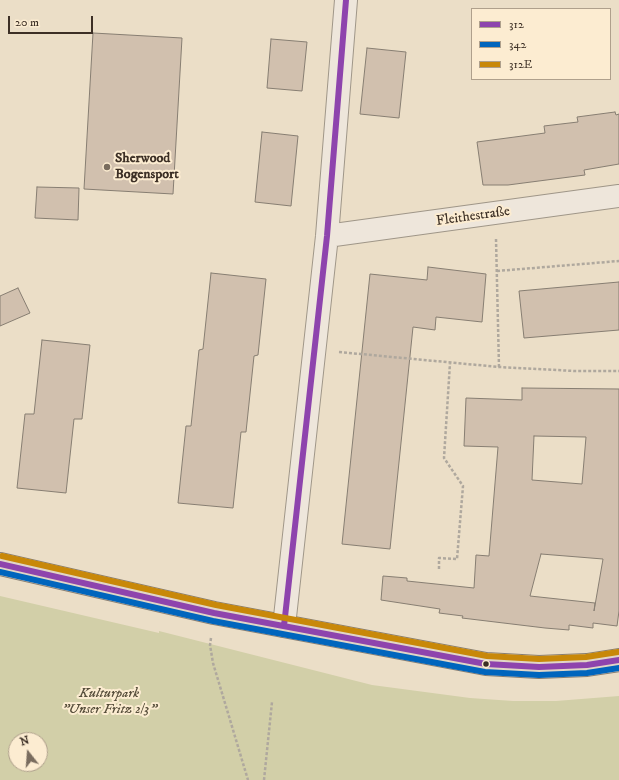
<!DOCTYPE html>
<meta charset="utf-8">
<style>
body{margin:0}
#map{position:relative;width:619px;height:780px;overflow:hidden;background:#ebdec7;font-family:"IM FELL DW Pica",serif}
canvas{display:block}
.legend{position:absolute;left:471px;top:8px;width:140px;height:72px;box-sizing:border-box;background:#fcecd1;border:1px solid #afa08c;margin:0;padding:5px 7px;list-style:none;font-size:12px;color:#3c2f25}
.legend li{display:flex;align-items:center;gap:8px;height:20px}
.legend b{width:20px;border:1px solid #afa08c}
.north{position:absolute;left:8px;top:732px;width:40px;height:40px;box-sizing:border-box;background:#fcecd1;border:1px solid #afa08c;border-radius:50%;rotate:343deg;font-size:11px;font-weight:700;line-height:16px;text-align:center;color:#3c2f25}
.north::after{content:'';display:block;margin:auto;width:14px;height:18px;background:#796c5e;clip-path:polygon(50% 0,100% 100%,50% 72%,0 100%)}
.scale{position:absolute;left:8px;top:16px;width:85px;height:18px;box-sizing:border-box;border:2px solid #3c2f25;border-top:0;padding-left:5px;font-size:12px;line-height:14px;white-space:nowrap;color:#3c2f25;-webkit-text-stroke:3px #fcecd1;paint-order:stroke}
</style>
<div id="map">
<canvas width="619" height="780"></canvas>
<ul class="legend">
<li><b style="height:5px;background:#8e44ad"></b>312</li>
<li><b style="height:5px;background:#0065bd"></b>342</li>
<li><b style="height:5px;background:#c88809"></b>312E</li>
</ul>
<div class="north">N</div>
<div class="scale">20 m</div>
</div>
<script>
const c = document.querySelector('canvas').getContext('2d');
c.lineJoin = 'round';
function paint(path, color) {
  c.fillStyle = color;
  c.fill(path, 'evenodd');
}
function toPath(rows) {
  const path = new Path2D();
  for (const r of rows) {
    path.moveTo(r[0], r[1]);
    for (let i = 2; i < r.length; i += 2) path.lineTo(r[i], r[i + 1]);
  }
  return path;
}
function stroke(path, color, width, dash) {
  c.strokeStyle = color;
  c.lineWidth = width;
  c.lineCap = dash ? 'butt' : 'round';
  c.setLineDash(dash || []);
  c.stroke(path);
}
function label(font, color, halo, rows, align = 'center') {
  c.font = font + ' "IM FELL DW Pica",serif';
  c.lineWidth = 4;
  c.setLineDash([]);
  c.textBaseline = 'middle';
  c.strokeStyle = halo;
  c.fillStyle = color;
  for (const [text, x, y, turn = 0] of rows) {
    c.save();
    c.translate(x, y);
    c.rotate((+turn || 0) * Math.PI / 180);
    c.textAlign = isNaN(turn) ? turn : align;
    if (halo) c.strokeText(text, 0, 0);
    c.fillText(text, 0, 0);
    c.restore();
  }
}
paint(toPath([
 [0,596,159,633,159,631,372,685,470,698,513,701,556,701,619,696,619,780,0,780],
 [16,740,40,740,40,764,16,764]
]), '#d2cfa8');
const building = toPath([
 [93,33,182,38,173,194,84,189,93,33],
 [271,39,307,42,302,91,267,88,271,39],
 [367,48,406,52,399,118,360,114,367,48],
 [615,112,616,115,619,114,619,164,584,170,585,175,508,185,483,185,477,142,545,133,544,126,578,122,577,117,615,112],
 [262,132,298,136,291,206,255,202,262,132],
 [37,187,79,188,78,220,35,218,37,187],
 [428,267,486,274,482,322,436,317,435,330,413,327,390,549,342,544,370,274,427,280,428,267],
 [211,273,266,279,258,355,254,356,246,432,241,432,233,508,178,503,186,426,191,426,199,350,203,349,211,273],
 [619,282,619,330,524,338,519,291,619,282],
 [18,288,30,313,0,326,0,296,18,288],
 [42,340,90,345,82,419,74,419,66,493,17,488,25,414,34,414,42,340],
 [522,388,619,389,619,611,617,626,593,623,593,628,569,625,569,630,545,628,462,618,463,616,439,613,440,609,381,600,383,576,407,578,407,581,474,588,476,555,489,556,498,447,464,446,466,398,522,400,522,388],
 [534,436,586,437,582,484,532,480,534,436],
 [541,554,603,559,594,611,595,603,530,596,541,554]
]);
paint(building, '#d1c0ae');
stroke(building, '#877e72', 1);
const minor = toPath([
 [327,236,619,196],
 [284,626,327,236,346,0]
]);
const primary = toPath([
 [0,564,214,613,486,664,539,667,587,665,619,660]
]);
stroke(minor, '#9f9688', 24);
stroke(primary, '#877e72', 24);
stroke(toPath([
 [496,239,499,367],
 [497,271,619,261],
 [339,352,499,367,575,371,619,371],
 [439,569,439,558,457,559,463,486,444,458,450,363],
 [211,638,210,645,213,663,248,780],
 [264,780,272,702]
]), '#afa89e', 2.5, [3, 2]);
stroke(minor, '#eee6db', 22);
stroke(primary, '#e1d6c6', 22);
stroke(toPath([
 [0,564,214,613,486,664,539,667,587,665,619,660],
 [284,626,327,236,346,0]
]), '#8e44ad', 6);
stroke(toPath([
 [0,572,213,621,485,672,539,675,587,673,619,668]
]), '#0065bd', 6);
stroke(toPath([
 [2,556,216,605,487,656,539,659,586,657,618,652]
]), '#c88809', 6);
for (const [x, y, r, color] of [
 [107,167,4,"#796c5e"],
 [486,664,3.5,"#3c2f25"]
]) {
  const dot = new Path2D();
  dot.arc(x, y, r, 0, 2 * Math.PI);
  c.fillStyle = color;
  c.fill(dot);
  stroke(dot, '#fcecd1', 1.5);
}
label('bold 14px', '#3c2f25', '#fcecd1', [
 ["Sherwood",115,159],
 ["Bogensport",115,175]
], 'left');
label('14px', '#3c2f25', '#fcecd1', [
 ["Fleithestraße",473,217,-8]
]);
label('italic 14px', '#564d3a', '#fcecd1', [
 ["Kulturpark",109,694],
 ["\"Unser Fritz 2/3\"",109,710]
]);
</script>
